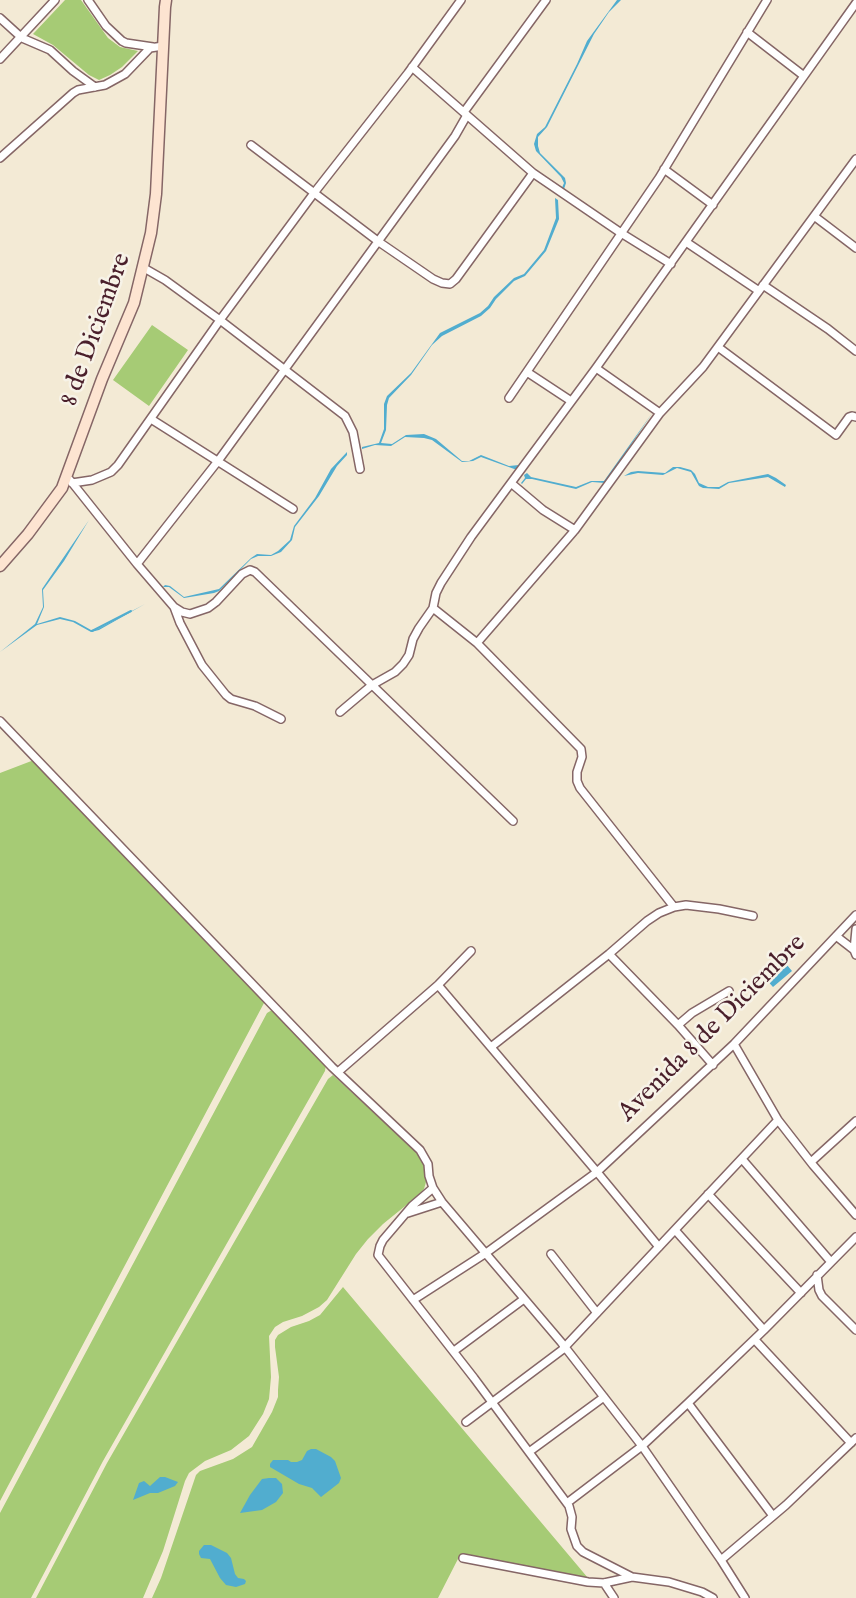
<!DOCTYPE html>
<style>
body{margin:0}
canvas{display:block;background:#f3ead5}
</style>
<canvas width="856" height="1598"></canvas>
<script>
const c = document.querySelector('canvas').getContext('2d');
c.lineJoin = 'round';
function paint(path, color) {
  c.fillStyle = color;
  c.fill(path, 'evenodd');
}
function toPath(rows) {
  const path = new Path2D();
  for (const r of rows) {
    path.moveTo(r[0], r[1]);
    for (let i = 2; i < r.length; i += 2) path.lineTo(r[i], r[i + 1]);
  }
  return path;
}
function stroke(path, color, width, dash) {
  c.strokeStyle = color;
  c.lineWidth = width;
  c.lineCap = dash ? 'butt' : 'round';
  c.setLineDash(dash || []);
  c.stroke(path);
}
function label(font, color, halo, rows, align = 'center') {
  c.font = font + ' "IM FELL English",serif';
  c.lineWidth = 5;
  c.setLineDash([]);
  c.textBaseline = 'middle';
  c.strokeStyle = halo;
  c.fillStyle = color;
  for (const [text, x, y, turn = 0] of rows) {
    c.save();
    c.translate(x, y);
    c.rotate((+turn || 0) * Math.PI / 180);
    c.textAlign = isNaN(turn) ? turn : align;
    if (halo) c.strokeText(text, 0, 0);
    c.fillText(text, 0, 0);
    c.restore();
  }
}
paint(toPath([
 [65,0,81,0,108,38,120,47,138,51,122,67,110,75,99,80,89,75,53,45,33,34],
 [152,325,188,350,149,406,113,380],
 [34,760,263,999,264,1003,0,1501,0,773],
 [272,1010,275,1011,326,1064,325,1071,103,1461,31,1598,0,1598,0,1513,267,1013],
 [333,1075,416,1152,425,1167,426,1182,424,1189,420,1194,383,1224,368,1239,356,1254,327,1300,319,1307,302,1316,283,1322,275,1327,269,1336,271,1377,269,1399,263,1414,249,1436,231,1450,205,1461,189,1473,185,1481,163,1551,143,1598,36,1598,107,1463,328,1079],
 [343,1287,588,1578,460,1555,438,1598,152,1598,161,1578,196,1475,200,1471,233,1459,252,1447,272,1412,278,1397,278,1390,279,1377,275,1347,275,1340,278,1335,291,1327,309,1321,320,1315]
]), '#a6cb75');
paint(toPath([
 [617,0,621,0,609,12,594,34,547,127,538,137,538,146,540,153,565,178,566,183,563,192,561,190,564,183,561,177,536,151,534,144,537,134,545,127,577,64,587,41],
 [555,198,558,200,559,219,546,251,525,276,514,281,496,299,490,308,481,316,442,336,432,345,411,375,389,398,387,405,386,430,381,443,392,444,406,435,424,434,436,439,462,461,469,461,481,455,509,466,519,465,517,470,481,457,473,461,462,462,432,440,424,438,405,437,391,446,375,445,362,449,362,447,379,443,384,429,384,404,387,396,411,373,440,333,480,313,488,306,494,297,514,278,524,274,544,250,556,218],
 [653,412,605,483,592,482,576,489,532,479,526,479,522,484,521,483,525,478,524,475,527,473,531,477,576,487,591,481,604,481],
 [347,452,347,455,337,466,319,496,295,527,292,540,281,552,271,556,258,556,251,559,219,591,214,593,184,598,169,587,163,587,165,585,170,586,184,597,219,589,251,558,257,554,271,555,278,551,290,540,294,526,315,498,331,469],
 [673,467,680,467,691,470,695,474,699,483,708,487,719,487,728,482,768,474,776,478,786,485,785,487,768,477,729,483,719,489,703,488,699,486,691,472,677,468,663,475,638,473,624,476,631,472,638,471,665,473],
 [89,520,64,561,43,590,44,607,37,624,60,617,75,621,91,630,98,629,145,604,99,630,91,632,73,622,60,619,37,625,0,652,35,624,43,607,42,589],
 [782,959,792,971,773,987,763,976],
 [311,1449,316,1449,331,1457,335,1461,341,1478,339,1483,321,1497,312,1488,299,1484,270,1467,270,1464,273,1460,288,1460,291,1462,297,1462,302,1460,307,1451],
 [160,1477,165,1477,178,1482,175,1486,158,1493,150,1493,133,1500,139,1483,144,1481,150,1486],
 [269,1478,276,1478,282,1484,283,1493,276,1502,262,1510,240,1513,250,1495,262,1479],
 [204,1545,211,1545,227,1553,231,1558,235,1574,238,1578,244,1579,246,1581,245,1584,236,1587,226,1585,220,1578,210,1559,201,1558,199,1554,199,1551]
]), '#51adcf');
stroke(toPath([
 [92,631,131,611]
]), '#51adcf', 2);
const street = toPath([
 [88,0,106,26,122,41,126,43,153,47],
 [0,18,22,38,50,50,73,71,95,87],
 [747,32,804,76],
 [0,59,55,0],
 [412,67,533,173,621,233,671,264],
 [464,112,546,0],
 [251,145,379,242,433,279,442,283,450,284,456,279,533,173],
 [0,158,73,93,78,90,105,85,125,74,150,48,163,46],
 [664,169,713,205],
 [814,216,856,248],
 [686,242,759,291],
 [144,268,165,280,220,320,345,416,353,432,360,469],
 [763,285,828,329,856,351],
 [718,347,836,435,849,417,852,416,856,417],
 [596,368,660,413],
 [527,372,571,401],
 [509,398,659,178,767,0],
 [151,419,293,509],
 [70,480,137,564,174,607,182,612,190,614,208,608,216,602,242,574,250,570,255,572,513,821],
 [72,483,92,480,111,472,118,465,220,320,314,193,408,73,461,0],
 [511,483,543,510,575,530],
 [137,564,218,461,285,369,455,136,467,115],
 [174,607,180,623,202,665,226,695,231,699,255,706,281,719],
 [433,608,477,643,581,749,582,757,577,772,577,781,580,788,674,907],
 [477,643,575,530,660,413,703,367,856,159],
 [340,712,372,685,395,672,403,664,409,655,413,639,419,628,433,608,436,593,441,583,471,537,596,368,856,3],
 [0,721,332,1067,420,1150,428,1164,429,1176,433,1188,442,1202,561,1342,642,1446,721,1560,745,1598],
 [836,936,854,950,856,955],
 [854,950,856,929],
 [609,954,678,1025,713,1065],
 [438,985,597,1172,659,1247],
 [678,1025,692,1013,729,991],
 [734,1044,778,1120,813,1165,856,1215],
 [491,1047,609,954,647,921,659,913,674,907,686,905,719,909,753,916],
 [338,1072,438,985,471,951],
 [742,1159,831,1262],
 [811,1162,856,1121],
 [433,1188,412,1206,383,1240,380,1246,378,1255,474,1378,569,1506,572,1517,571,1529,577,1546,583,1552,632,1577],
 [708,1194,801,1293],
 [408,1213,442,1202],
 [675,1230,764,1330],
 [551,1254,597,1313],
 [817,1275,819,1290,822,1296,856,1330],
 [413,1300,486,1253,597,1172,734,1044,856,915],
 [755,1340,851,1443],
 [454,1351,524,1299],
 [688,1403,773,1516],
 [466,1422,562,1350,778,1120],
 [529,1452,604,1397],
 [567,1503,642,1446,688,1403,764,1330,856,1237],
 [463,1558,588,1582,604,1583,632,1577,669,1582,702,1592,713,1598],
 [721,1560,786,1505,856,1438],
 [604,1583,614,1598]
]);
const secondary = toPath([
 [0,566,28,534,62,488,102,379,134,303,151,233,156,194,165,7,166,0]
]);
stroke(street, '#856666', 10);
stroke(secondary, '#856666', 13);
stroke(street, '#fff', 7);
stroke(secondary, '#fde4d1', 10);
label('26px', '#4a1f2b', '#f7f3e8', [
 ["8 de Diciembre",97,330,-70],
 ["Avenida 8 de Diciembre",713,1029,-45]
]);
</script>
